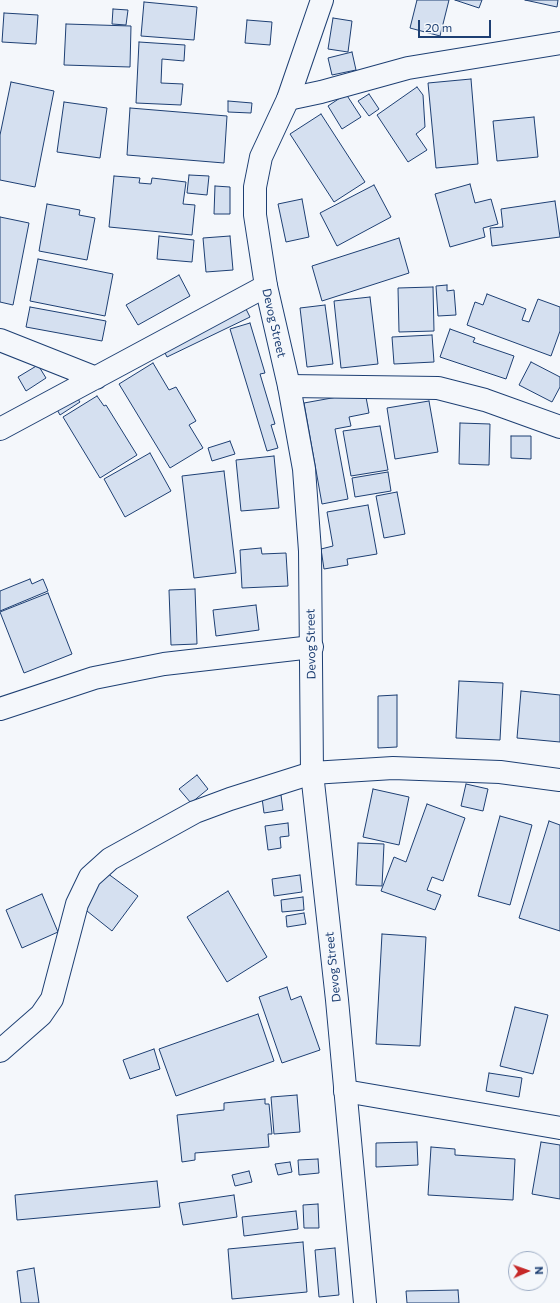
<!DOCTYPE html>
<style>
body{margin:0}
#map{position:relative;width:560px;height:1303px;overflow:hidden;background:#f4f7fb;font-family:Commissioner,sans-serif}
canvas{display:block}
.north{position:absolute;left:508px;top:1251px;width:40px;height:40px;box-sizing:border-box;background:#f4f7fb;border:1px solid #9eadc5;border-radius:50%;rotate:88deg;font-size:11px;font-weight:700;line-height:16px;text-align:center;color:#1d3f73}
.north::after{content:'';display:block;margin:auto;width:14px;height:18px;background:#c62828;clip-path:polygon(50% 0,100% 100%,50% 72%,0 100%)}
.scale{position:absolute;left:418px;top:20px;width:73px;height:18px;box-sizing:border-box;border:2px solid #1d3f73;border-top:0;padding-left:5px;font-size:12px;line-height:14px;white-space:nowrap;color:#1d3f73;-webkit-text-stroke:3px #f4f7fb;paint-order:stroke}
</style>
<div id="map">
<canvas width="560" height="1303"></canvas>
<div class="north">N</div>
<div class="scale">20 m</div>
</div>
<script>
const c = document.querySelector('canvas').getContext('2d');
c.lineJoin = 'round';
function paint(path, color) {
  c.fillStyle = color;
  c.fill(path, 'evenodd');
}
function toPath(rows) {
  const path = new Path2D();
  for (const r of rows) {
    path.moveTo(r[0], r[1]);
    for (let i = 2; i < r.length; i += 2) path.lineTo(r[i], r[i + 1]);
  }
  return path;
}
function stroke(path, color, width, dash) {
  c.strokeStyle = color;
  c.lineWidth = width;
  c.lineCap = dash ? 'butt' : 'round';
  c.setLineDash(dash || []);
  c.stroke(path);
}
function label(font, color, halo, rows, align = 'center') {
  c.font = font + ' Commissioner,sans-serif';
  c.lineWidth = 3;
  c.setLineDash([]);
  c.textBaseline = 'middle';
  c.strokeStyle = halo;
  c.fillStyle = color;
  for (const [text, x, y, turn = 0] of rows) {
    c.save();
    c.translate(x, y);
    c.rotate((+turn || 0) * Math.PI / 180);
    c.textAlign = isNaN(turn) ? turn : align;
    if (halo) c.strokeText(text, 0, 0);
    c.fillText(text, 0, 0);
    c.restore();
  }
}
const building = toPath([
 [417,0,449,0,440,36,410,28,417,0],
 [455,0,482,0,479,8,455,0],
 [525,0,558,0,557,7,525,0],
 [144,2,197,7,194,40,141,36,144,2],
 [113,9,128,10,126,25,112,24,113,9],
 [4,13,38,15,36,44,2,42,4,13],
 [333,18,352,21,348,52,328,49,333,18],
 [247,20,272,22,270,45,245,43,247,20],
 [66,24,131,26,130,67,64,65,66,24],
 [139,42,185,45,184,61,162,59,161,83,183,84,181,105,136,103,139,42],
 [352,52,356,70,332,75,328,58,352,52],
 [471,79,478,164,436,168,428,83,471,79],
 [11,82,54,91,35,187,0,180,0,135,11,82],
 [417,87,423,95,425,127,416,134,427,150,408,162,377,115,417,87],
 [346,94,361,117,342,129,328,106,346,94],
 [369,94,379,109,369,116,358,101,369,94],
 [228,101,252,103,251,113,228,112,228,101],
 [64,102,107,108,100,158,57,152,64,102],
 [130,108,227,116,224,163,127,155,130,108],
 [321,114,365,182,334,202,290,134,321,114],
 [534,117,538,157,497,161,493,121,534,117],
 [189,175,209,176,207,195,187,193,189,175],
 [114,176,140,178,139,183,151,184,152,178,186,182,183,204,195,205,192,235,109,227,114,176],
 [470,184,475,203,491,199,498,224,483,228,485,237,450,247,435,194,470,184],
 [374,185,391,217,337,246,320,213,374,185],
 [215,186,230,187,230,214,214,214,215,186],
 [302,199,309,237,286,242,278,204,302,199],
 [555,201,560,237,492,246,490,228,503,227,501,209,555,201],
 [47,204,80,210,79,215,95,218,87,260,39,251,47,204],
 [0,217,29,223,13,305,0,302,0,217],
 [159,236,194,240,192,262,157,259,159,236],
 [230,236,233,270,206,272,203,238,230,236],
 [399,238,409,273,322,301,312,266,399,238],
 [38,259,113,274,105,316,30,301,38,259],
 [179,275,190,296,138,325,126,305,179,275],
 [447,285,447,291,454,290,456,315,438,316,436,286,447,285],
 [433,287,434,331,399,332,398,288,433,287],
 [487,294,526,309,522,320,529,322,538,299,560,307,560,331,551,356,467,325,475,302,483,305,487,294],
 [370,297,378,364,341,368,334,301,370,297],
 [244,305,250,317,167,357,161,345,244,305],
 [325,305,333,364,307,367,300,308,325,305],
 [30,307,106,321,102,341,26,327,30,307],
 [250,323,265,373,260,374,275,424,271,425,278,448,267,451,230,329,250,323],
 [450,329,475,338,473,342,514,356,506,379,440,357,450,329],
 [432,335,434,362,394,364,392,337,432,335],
 [531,362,560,377,560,387,552,402,519,385,531,362],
 [153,363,169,390,176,387,196,421,189,425,203,448,170,468,119,384,153,363],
 [38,365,46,378,26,391,18,377,38,365],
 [73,392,80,402,60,415,54,404,73,392],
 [365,392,369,413,349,417,351,426,335,429,348,499,322,504,304,403,365,392],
 [97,396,104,406,106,405,137,455,100,478,63,417,97,396],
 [429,401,438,452,395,459,387,408,429,401],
 [460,423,490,424,489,465,459,464,460,423],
 [380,426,388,470,351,476,343,431,380,426],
 [511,436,531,436,531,459,511,458,511,436],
 [230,441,235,454,212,461,208,448,230,441],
 [150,453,171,491,125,517,104,479,150,453],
 [274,456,279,508,241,511,236,460,274,456],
 [224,471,236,573,194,578,182,476,224,471],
 [388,472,391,491,355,497,352,478,388,472],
 [397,492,405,534,384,538,376,496,397,492],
 [368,505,377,554,347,559,348,565,324,569,321,549,333,546,327,512,368,505],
 [261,548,262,554,286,553,288,586,242,588,240,550,261,548],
 [30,579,32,584,43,579,48,591,0,611,0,591,30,579],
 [195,589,197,644,171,645,169,590,195,589],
 [48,593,72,654,24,673,0,612,48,593],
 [256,605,259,630,216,636,213,610,256,605],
 [459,681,503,683,500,740,456,738,459,681],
 [521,691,560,695,560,742,517,738,521,691],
 [397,695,397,747,378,748,378,696,397,695],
 [197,775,208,789,191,803,179,789,197,775],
 [466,784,488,789,483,811,461,806,466,784],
 [373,789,409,797,399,845,363,837,373,789],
 [281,795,283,810,264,813,262,798,281,795],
 [427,804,465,818,443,881,432,877,427,890,441,895,435,910,381,891,394,857,406,862,427,804],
 [500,816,532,825,510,905,478,896,500,816],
 [549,821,560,825,560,931,519,918,549,821],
 [288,823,289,836,280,837,281,848,268,850,265,826,288,823],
 [358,843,384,844,382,886,356,885,358,843],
 [107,873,138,896,112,931,82,907,107,873],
 [300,875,302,892,274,896,272,879,300,875],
 [228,891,267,957,227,982,187,917,228,891],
 [42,894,58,932,22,948,6,910,42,894],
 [303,897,304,910,282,912,281,900,303,897],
 [304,913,306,924,287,927,286,916,304,913],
 [382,934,426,937,420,1046,376,1044,382,934],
 [287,987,291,1000,301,996,320,1050,282,1063,259,997,287,987],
 [515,1007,548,1015,533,1074,500,1066,515,1007],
 [258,1014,274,1061,176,1096,159,1049,258,1014],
 [154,1049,160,1069,130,1079,123,1060,154,1049],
 [489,1073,522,1078,519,1097,486,1091,489,1073],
 [297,1095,300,1132,274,1134,271,1097,297,1095],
 [265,1099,265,1104,269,1104,272,1134,268,1134,269,1147,195,1153,195,1160,182,1162,177,1115,224,1110,224,1103,265,1099],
 [417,1142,418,1165,376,1167,376,1143,417,1142],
 [541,1142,560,1145,560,1199,532,1194,541,1142],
 [431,1147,455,1149,455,1155,515,1159,513,1200,428,1195,431,1147],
 [318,1159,319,1173,299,1175,298,1160,318,1159],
 [290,1162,292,1172,278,1175,275,1164,290,1162],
 [249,1171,252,1182,235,1186,232,1175,249,1171],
 [157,1181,160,1207,17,1220,15,1195,157,1181],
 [234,1195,237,1217,183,1225,179,1203,234,1195],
 [318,1204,319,1228,304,1228,303,1205,318,1204],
 [296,1211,298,1229,244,1236,242,1217,296,1211],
 [303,1242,307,1292,232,1299,228,1249,303,1242],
 [335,1248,339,1295,319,1297,315,1250,335,1248],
 [34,1268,39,1303,21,1303,17,1271,34,1268],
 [458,1290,459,1303,407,1303,406,1291,458,1290]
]);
paint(building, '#d5e0f0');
stroke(building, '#1d3f73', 1);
const street = toPath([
 [288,99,321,92,408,68,560,43],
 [0,340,96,378],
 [289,386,438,388,485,400,560,427],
 [0,429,266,286],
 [0,709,94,678,164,664,312,647],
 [0,1051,41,1015,52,999,77,904,90,877,110,859,195,812,230,799,312,773,393,768,500,772,560,780],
 [345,1091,560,1128]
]);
const secondary = toPath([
 [322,0,288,99,261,157,255,187,255,215,266,286,289,386,304,469,310,551,312,773,337,1000,365,1303]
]);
stroke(street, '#1d3f73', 24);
stroke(secondary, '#1d3f73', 24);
stroke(street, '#f4f7fb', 22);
stroke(secondary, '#f4f7fb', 22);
label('12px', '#1d3f73', '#f4f7fb', [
 ["Devog Street",274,323,77],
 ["Devog Street",311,644,-91],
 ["Devog Street",333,967,-96]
]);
</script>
